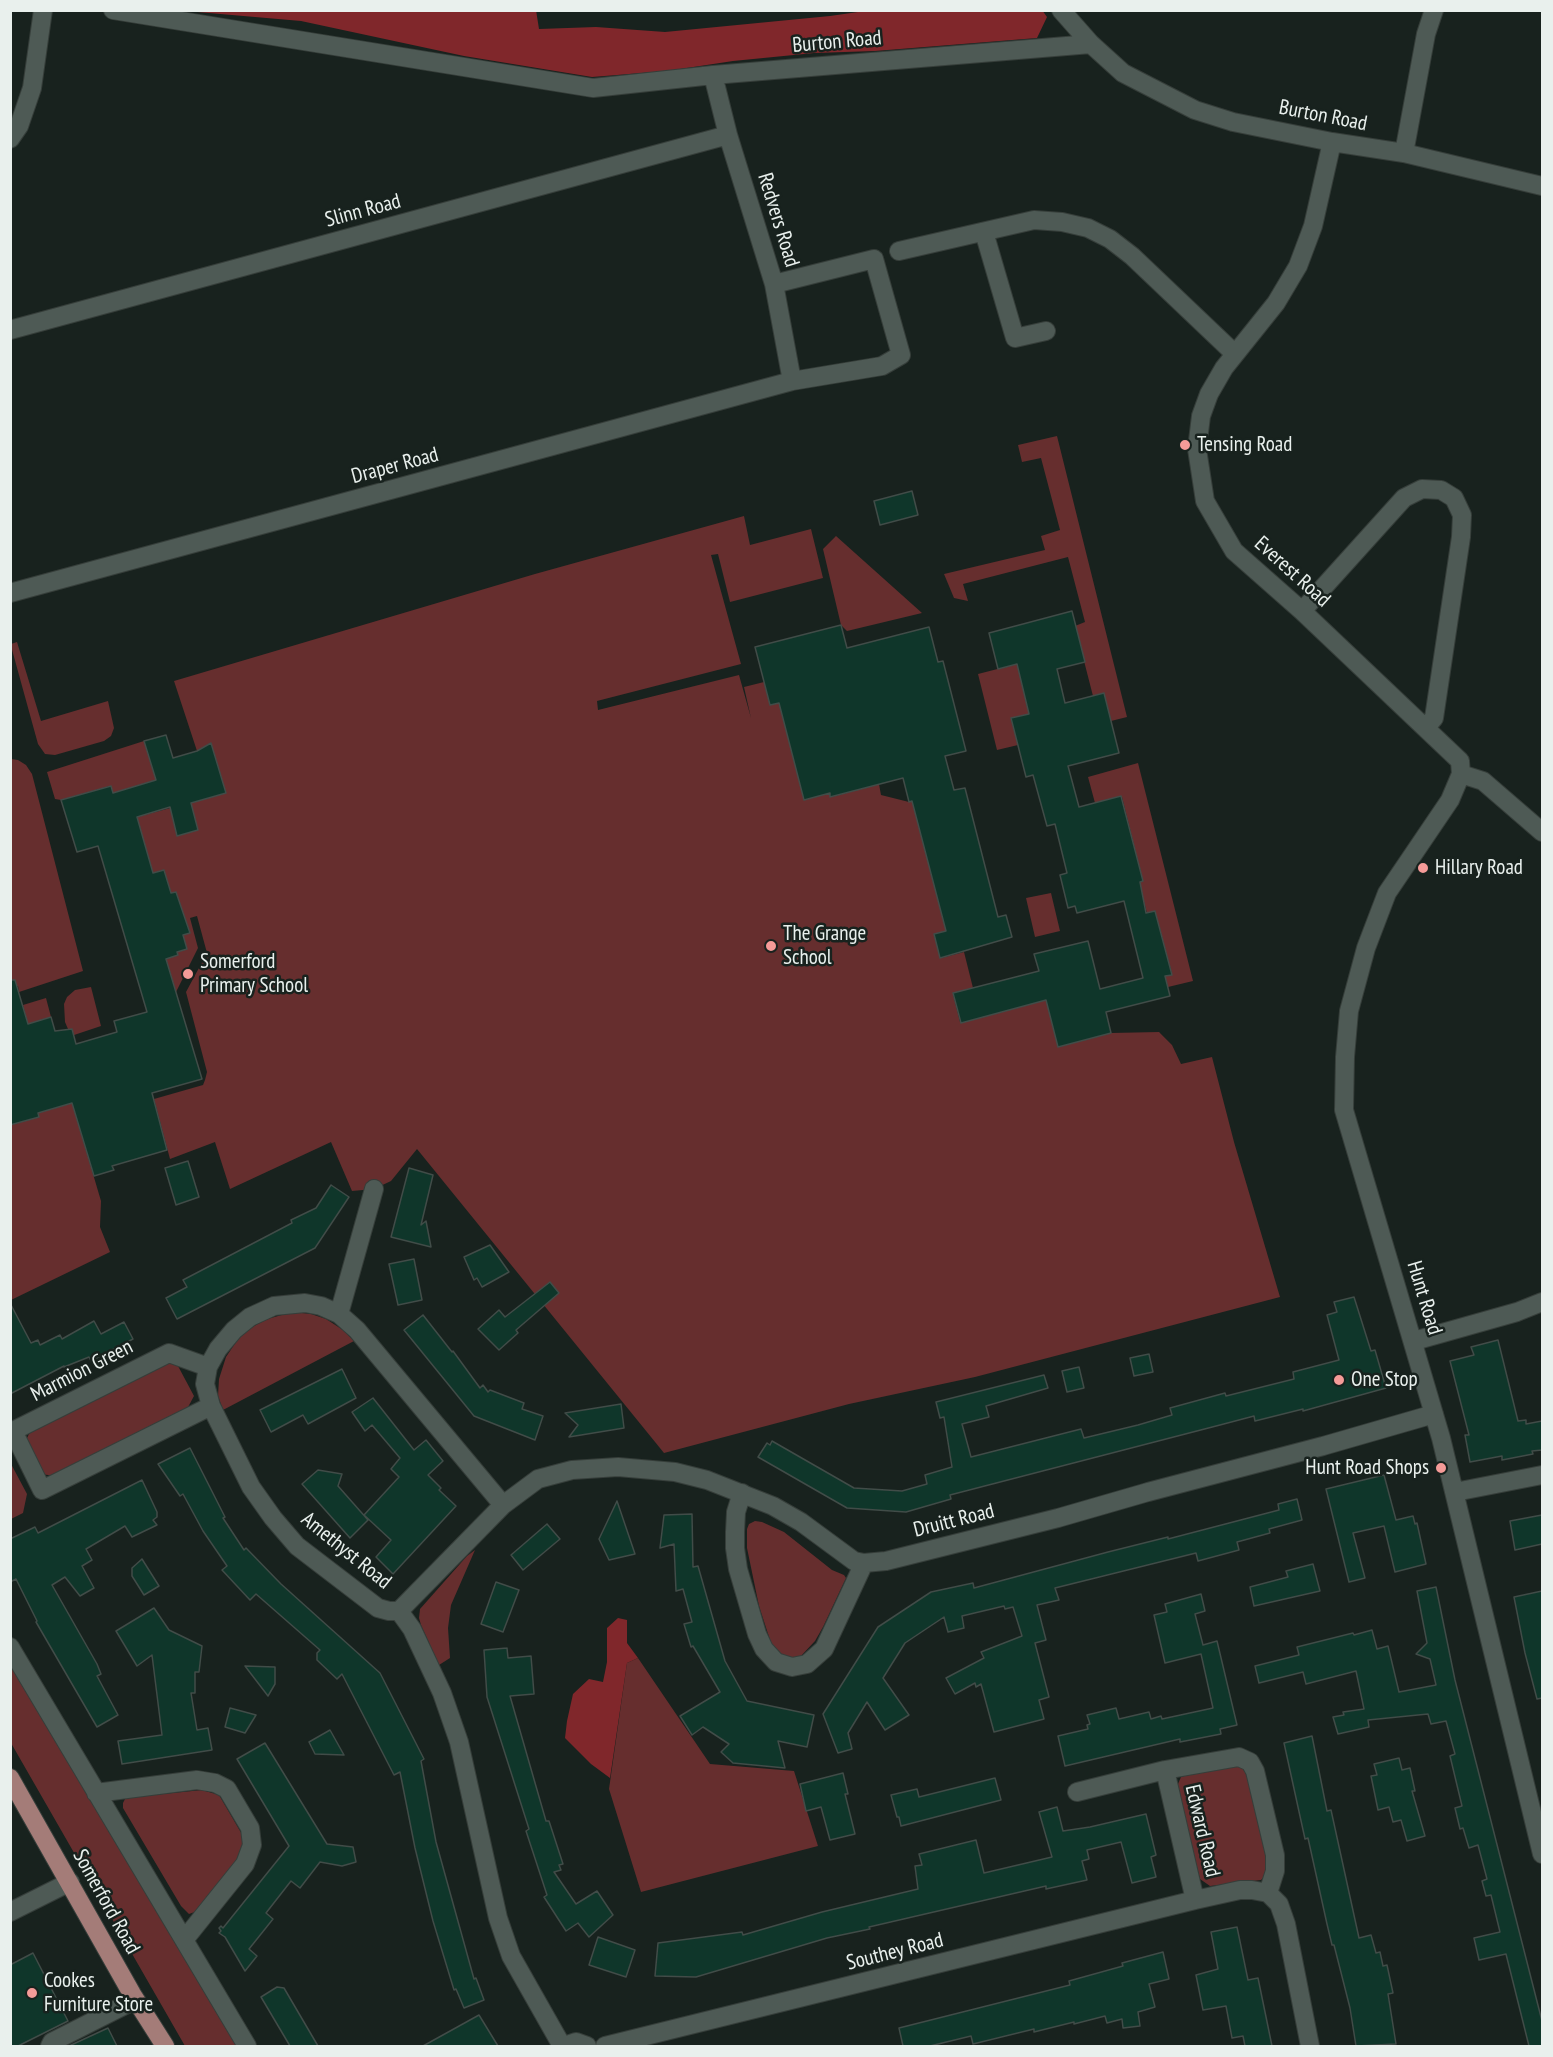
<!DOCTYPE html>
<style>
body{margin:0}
#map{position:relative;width:1553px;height:2057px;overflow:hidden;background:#18221e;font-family:"PT Sans Narrow",sans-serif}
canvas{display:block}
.frame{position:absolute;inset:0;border:12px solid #e9f0ed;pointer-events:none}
</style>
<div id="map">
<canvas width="1553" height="2057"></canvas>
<div class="frame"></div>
</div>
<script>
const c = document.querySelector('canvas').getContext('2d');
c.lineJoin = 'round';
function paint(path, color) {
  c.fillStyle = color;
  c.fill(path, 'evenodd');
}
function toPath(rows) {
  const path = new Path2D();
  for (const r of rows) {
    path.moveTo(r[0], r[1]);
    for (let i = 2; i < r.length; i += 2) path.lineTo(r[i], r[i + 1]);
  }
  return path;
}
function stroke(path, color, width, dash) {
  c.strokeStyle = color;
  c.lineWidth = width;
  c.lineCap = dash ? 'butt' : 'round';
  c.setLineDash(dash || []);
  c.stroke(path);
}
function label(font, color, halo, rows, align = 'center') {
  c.font = font + ' "PT Sans Narrow",sans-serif';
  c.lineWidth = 5;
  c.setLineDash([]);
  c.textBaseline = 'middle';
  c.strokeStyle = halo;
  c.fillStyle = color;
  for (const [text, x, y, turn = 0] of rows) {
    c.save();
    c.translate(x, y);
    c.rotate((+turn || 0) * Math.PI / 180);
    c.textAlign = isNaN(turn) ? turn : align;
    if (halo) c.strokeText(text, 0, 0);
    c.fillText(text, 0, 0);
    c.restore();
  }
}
paint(toPath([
 [1057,436,1127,717,1111,721,1093,696,1075,626,1085,622,1068,557,963,584,968,601,954,598,944,574,1045,550,1041,536,1060,530,1041,458,1022,462,1018,445],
 [744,516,750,545,811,529,823,578,730,602,718,554,711,555,741,664,597,701,598,710,739,675,751,718,744,687,764,682,770,705,817,693,841,715,786,729,804,799,830,793,831,797,879,784,881,795,909,802,912,801,946,931,934,934,941,958,964,952,973,988,953,994,960,1022,1046,1000,1058,1046,1111,1033,1159,1032,1172,1045,1181,1064,1212,1057,1234,1142,1280,1297,975,1377,849,1404,664,1453,417,1149,391,1181,374,1189,352,1191,331,1142,230,1189,215,1142,170,1159,154,1099,203,1085,205,1080,207,1072,186,992,207,953,197,916,190,918,198,948,176,992,166,959,177,955,177,952,187,949,183,935,190,933,176,892,171,893,164,870,153,873,137,817,226,793,211,743,197,751,174,681,535,574],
 [836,536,922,613,847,631,841,625,823,549],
 [17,642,41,721,108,701,114,728,111,736,104,741,55,755,45,754,38,744,11,646,11,644],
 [1017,664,1029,714,1011,719,1018,745,997,750,978,674],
 [144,741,156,780,113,793,110,786,61,800,55,799,47,772],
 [11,759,18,760,26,765,32,774,83,971,19,992,18,986,11,988],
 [1138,763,1193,981,1168,987,1165,976,1172,974,1155,911,1147,913,1143,898,1139,882,1143,881,1122,797,1095,803,1088,777],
 [1051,893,1060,931,1035,937,1026,898],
 [91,987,101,1026,74,1035,72,1029,68,1029,65,1022,64,1004,67,997,75,990],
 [46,998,51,1017,28,1025,23,1005],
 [72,1103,101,1201,100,1227,110,1252,11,1300,11,1125,39,1117,38,1113],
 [293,1312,311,1314,326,1319,343,1330,354,1341,223,1410,218,1396,219,1379,226,1357,238,1339,245,1331,267,1319],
 [166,1362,175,1364,178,1366,194,1396,187,1409,55,1476,41,1474,26,1440,29,1434,35,1429],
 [10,1462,27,1494,23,1513,11,1519],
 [755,1521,762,1522,784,1532,832,1570,844,1575,846,1578,823,1627,815,1641,800,1657,784,1657,777,1652,771,1643,759,1606,747,1548,747,1529,749,1524],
 [475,1550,451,1605,448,1628,450,1658,439,1665,421,1625,419,1618,420,1609,467,1556],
 [638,1658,710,1764,794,1771,818,1846,641,1892,609,1789,627,1663],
 [10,1663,238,2046,185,2046,11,1743],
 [1234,1764,1243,1769,1249,1778,1269,1861,1265,1876,1261,1880,1210,1886,1200,1879,1178,1792,1178,1784,1181,1777,1184,1776],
 [202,1790,219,1795,243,1836,243,1842,238,1859,200,1910,189,1914,181,1906,123,1808,123,1803,125,1799,133,1797]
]), '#662e2e');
paint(toPath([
 [536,10,539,29,596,27,665,32,830,16,865,11,1042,10,1047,17,1037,38,875,51,814,53,733,61,667,71,592,77,464,56,301,21,186,11],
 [618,1618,627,1620,627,1643,638,1658,627,1663,610,1778,591,1764,565,1738,567,1721,573,1694,589,1679,603,1682,607,1662,607,1628]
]), '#80272b');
const building = toPath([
 [912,491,918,515,880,525,874,501,912,491],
 [1072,611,1085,662,1057,669,1065,703,1104,693,1119,753,1068,766,1079,807,1121,796,1143,881,1140,882,1146,913,1155,911,1172,975,1165,976,1170,996,1106,1012,1111,1033,1058,1047,1046,1000,961,1023,953,993,1039,971,1034,954,1088,941,1100,989,1143,978,1124,901,1077,913,1075,906,1068,908,1060,875,1067,873,1055,824,1047,826,1033,775,1026,777,1011,718,1029,714,1017,664,998,669,989,633,1072,611],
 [841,625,847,648,929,627,938,662,943,661,966,751,945,756,954,790,965,788,998,917,1006,915,1012,937,940,958,934,934,946,931,912,801,909,802,903,778,830,797,830,793,804,800,779,703,770,705,755,647,841,625],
 [166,735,173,758,197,751,211,743,226,793,191,803,198,830,177,836,170,807,137,817,153,873,164,870,171,893,176,892,190,933,183,935,187,949,177,952,178,955,166,959,202,1079,152,1093,167,1150,112,1166,114,1170,94,1176,72,1103,38,1113,39,1117,10,1125,10,980,15,980,28,1024,51,1017,55,1031,72,1029,76,1044,117,1032,114,1021,147,1012,98,846,77,852,61,800,111,786,113,793,156,780,144,741,166,735],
 [188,1161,199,1197,176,1205,165,1168,188,1161],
 [409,1168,433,1175,421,1225,426,1221,431,1247,391,1237,409,1168],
 [331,1185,349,1197,315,1248,177,1319,166,1298,187,1287,183,1280,292,1223,291,1220,316,1208,331,1185],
 [490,1245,509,1272,482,1287,477,1278,474,1280,464,1257,490,1245],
 [414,1259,422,1300,398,1305,389,1264,414,1259],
 [550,1282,559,1293,516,1330,518,1333,499,1350,478,1329,499,1310,505,1317,550,1282],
 [1354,1297,1371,1351,1375,1350,1386,1388,1303,1411,1303,1409,1255,1421,1254,1416,1220,1425,950,1495,951,1499,906,1512,847,1508,758,1457,767,1443,770,1445,772,1441,854,1488,902,1491,927,1484,925,1475,952,1467,944,1417,940,1418,936,1402,1044,1375,1048,1388,986,1406,989,1417,962,1424,971,1457,1081,1429,1084,1438,1138,1425,1172,1415,1170,1408,1225,1393,1226,1396,1294,1379,1293,1372,1339,1360,1327,1315,1337,1312,1334,1302,1354,1297],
 [10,1303,31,1343,38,1340,40,1345,60,1335,62,1339,94,1321,101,1334,124,1322,133,1339,91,1361,89,1357,64,1367,64,1366,10,1394,10,1303],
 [423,1315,452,1352,453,1351,480,1388,483,1385,488,1392,490,1390,524,1403,522,1409,543,1416,535,1440,474,1416,404,1330,423,1315],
 [1498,1340,1518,1421,1526,1420,1526,1424,1542,1421,1542,1450,1532,1451,1533,1454,1502,1460,1502,1456,1470,1462,1465,1435,1469,1435,1450,1361,1474,1355,1471,1347,1498,1340],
 [1149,1354,1153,1372,1134,1376,1130,1358,1149,1354],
 [1079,1367,1084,1388,1067,1392,1062,1371,1079,1367],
 [342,1369,356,1398,308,1424,303,1415,271,1432,260,1410,342,1369],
 [373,1398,414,1450,426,1440,443,1461,428,1475,441,1488,439,1490,456,1506,393,1574,376,1557,391,1540,364,1515,399,1477,391,1469,400,1458,372,1425,365,1431,352,1412,373,1398],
 [621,1404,624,1428,569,1437,578,1425,565,1413,621,1404],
 [190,1448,225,1517,223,1518,244,1550,246,1548,281,1584,380,1673,424,1759,421,1761,436,1842,474,1979,476,1978,484,2000,464,2008,456,1989,454,1990,433,1921,415,1848,400,1772,394,1775,342,1674,337,1679,317,1660,317,1653,320,1650,256,1594,250,1600,222,1570,227,1566,203,1531,183,1494,180,1496,158,1464,190,1448],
 [318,1470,342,1474,338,1486,368,1520,350,1538,302,1484,318,1470],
 [1384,1475,1396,1520,1413,1516,1415,1524,1417,1523,1426,1564,1395,1572,1384,1526,1353,1533,1365,1578,1349,1582,1326,1489,1384,1475],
 [142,1480,157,1512,157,1517,153,1520,157,1525,132,1537,125,1526,86,1549,92,1560,82,1566,94,1588,80,1596,65,1577,52,1585,97,1664,101,1674,97,1676,118,1715,97,1727,36,1622,37,1621,16,1579,10,1582,10,1539,35,1527,38,1533,142,1480],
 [1297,1499,1302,1520,1269,1529,1270,1533,1237,1542,1239,1550,1198,1561,1196,1553,1055,1588,1059,1600,1037,1605,1046,1640,1035,1643,1049,1697,1039,1700,1044,1719,994,1732,981,1684,976,1687,975,1683,955,1694,946,1678,984,1658,981,1652,1022,1636,1013,1607,1005,1609,1004,1606,962,1616,964,1628,948,1632,944,1617,905,1643,883,1678,909,1715,885,1730,867,1702,848,1733,852,1749,838,1753,823,1714,878,1627,931,1592,973,1583,974,1588,1108,1552,1168,1537,1168,1539,1279,1510,1278,1504,1297,1499],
 [617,1501,635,1554,609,1560,599,1539,617,1501],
 [692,1514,693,1567,698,1566,725,1661,747,1701,814,1715,807,1747,778,1741,785,1768,733,1763,721,1752,729,1744,703,1727,692,1735,680,1716,720,1692,693,1646,691,1647,684,1624,692,1622,683,1589,676,1591,674,1544,660,1548,664,1515,692,1514],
 [1542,1515,1542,1544,1515,1550,1510,1521,1542,1515],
 [547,1524,560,1539,523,1570,511,1555,547,1524],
 [142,1559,159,1586,144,1595,132,1576,132,1568,142,1559],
 [1313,1564,1320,1591,1254,1606,1250,1587,1288,1577,1286,1571,1313,1564],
 [496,1582,519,1590,503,1632,481,1624,496,1582],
 [1436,1587,1455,1680,1542,2021,1542,2046,1529,2046,1506,1954,1479,1960,1474,1938,1500,1932,1491,1895,1486,1896,1482,1881,1487,1879,1478,1845,1469,1848,1463,1828,1460,1829,1455,1808,1462,1806,1450,1756,1455,1754,1446,1721,1431,1724,1428,1714,1368,1720,1369,1727,1338,1734,1333,1717,1344,1715,1343,1712,1364,1709,1356,1671,1306,1684,1303,1672,1259,1683,1255,1666,1299,1655,1297,1647,1353,1633,1354,1635,1372,1630,1377,1649,1388,1646,1399,1692,1436,1685,1430,1659,1416,1654,1427,1643,1417,1591,1436,1587],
 [1542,1591,1542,1698,1537,1699,1525,1653,1514,1597,1542,1591],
 [1201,1594,1205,1611,1195,1614,1203,1645,1217,1641,1237,1725,1220,1729,1221,1734,1180,1742,1180,1739,1065,1766,1058,1736,1088,1729,1087,1725,1090,1724,1087,1715,1116,1708,1119,1719,1149,1712,1151,1719,1161,1716,1162,1719,1213,1708,1201,1654,1165,1663,1154,1615,1167,1612,1165,1604,1201,1594],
 [154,1608,169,1630,202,1646,199,1672,195,1672,195,1693,191,1693,197,1730,208,1728,212,1750,122,1764,118,1741,162,1735,152,1655,137,1666,116,1631,154,1608],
 [507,1648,508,1658,531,1656,534,1694,510,1696,546,1821,549,1821,563,1864,559,1865,561,1870,554,1872,576,1904,597,1891,613,1915,589,1937,578,1923,566,1931,544,1897,547,1895,526,1831,529,1829,487,1697,484,1650,507,1648],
 [245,1666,275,1667,275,1684,268,1696,245,1666],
 [230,1708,256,1715,245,1733,225,1727,230,1708],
 [330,1730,344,1755,315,1754,309,1742,330,1730],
 [1312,1736,1327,1811,1331,1810,1359,1938,1371,1935,1376,1953,1380,1952,1383,1966,1387,1965,1393,1993,1388,1994,1396,2044,1356,2046,1350,2008,1334,1945,1332,1945,1327,1924,1308,1838,1305,1839,1284,1743,1312,1736],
 [265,1743,327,1844,353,1847,356,1862,342,1866,320,1862,300,1888,291,1881,266,1913,273,1919,249,1949,257,1956,245,1971,225,1937,219,1933,221,1931,219,1928,221,1926,223,1928,289,1846,237,1759,265,1743],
 [1399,1758,1402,1770,1410,1768,1415,1791,1412,1791,1425,1836,1407,1841,1401,1820,1393,1822,1389,1807,1378,1810,1371,1776,1377,1775,1374,1764,1399,1758],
 [843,1773,848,1794,845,1794,855,1834,830,1840,821,1807,806,1811,800,1784,843,1773],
 [995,1778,1001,1800,901,1826,899,1817,897,1817,891,1795,917,1789,919,1797,995,1778],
 [1057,1807,1063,1831,1090,1827,1146,1814,1156,1855,1151,1857,1156,1877,1132,1883,1121,1842,1087,1850,1089,1859,1082,1861,1087,1880,1046,1889,1046,1886,869,1927,870,1929,827,1938,696,1977,655,1976,658,1943,742,1932,743,1935,822,1912,918,1889,915,1866,922,1865,919,1854,976,1840,984,1873,1052,1857,1039,1812,1057,1807],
 [1237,1927,1248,1980,1258,1978,1272,2046,1245,2046,1243,2036,1232,2038,1226,2006,1203,2010,1196,1975,1218,1969,1211,1932,1237,1927],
 [598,1937,635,1950,626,1977,589,1965,598,1937],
 [1163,1952,1169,1979,1149,1984,1155,2007,1138,2012,1140,2026,1123,2028,1122,2019,1107,2023,1105,2016,1074,2024,1074,2022,1034,2032,1034,2029,973,2044,971,2036,930,2046,903,2046,899,2028,1070,1985,1069,1981,1123,1966,1122,1963,1163,1952],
 [33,1953,68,2021,18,2046,10,2046,10,1965,33,1953],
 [277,1987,284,1988,318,2046,290,2046,261,1997,277,1987],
 [479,2015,498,2046,423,2046,479,2015],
 [108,2028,117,2046,69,2046,108,2028]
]);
paint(building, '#0f362a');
stroke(building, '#414c48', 1.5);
const minor = toPath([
 [113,10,593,88,713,75,1091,44],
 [1061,10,1091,44,1123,73,1195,110,1233,122,1332,142,1404,153,1542,186],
 [713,75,728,135,774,284,792,381],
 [10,139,19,126,32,88,43,10],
 [1332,142,1313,226,1298,266,1276,303,1224,368,1209,394,1201,416,1197,449,1205,501,1234,551,1302,611,1460,761,1461,774,1450,800,1387,893,1366,948,1349,1011,1345,1057,1344,1110,1441,1438,1542,1854],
 [1404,153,1426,34,1434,10],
 [984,232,1015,338,1046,331],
 [899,251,1034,220,1062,222,1088,228,1110,239,1132,256,1235,354],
 [10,330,728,135],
 [10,593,792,381,882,366,901,355,874,259,774,284],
 [1302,611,1404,498,1422,489,1441,490,1454,498,1462,515,1461,537,1434,718,1426,727],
 [1461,774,1483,781,1542,832],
 [339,1314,374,1189],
 [1414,1341,1517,1312,1542,1302],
 [208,1367,169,1353,13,1431,42,1490,211,1406],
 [1455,1492,1542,1475],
 [742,1493,736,1512,735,1532,735,1548,738,1569,757,1634,764,1649,776,1662,792,1667,807,1664,824,1649,864,1563],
 [503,1505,357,1330,339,1314,321,1306,305,1303,274,1306,250,1317,234,1330,218,1349,208,1367,205,1384,211,1406,251,1487,273,1518,297,1546,378,1608,389,1611,399,1611,412,1629,442,1693,459,1742,498,1918,511,1956,562,2046],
 [399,1611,503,1505,538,1479,572,1470,618,1467,675,1472,707,1480,773,1506,801,1522,854,1561,864,1563,886,1561,1058,1518,1148,1492,1323,1446,1434,1414],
 [10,1647,247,2046],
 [1077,1792,1165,1770],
 [96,1793,197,1780,215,1783,227,1789,250,1828,252,1845,245,1864,184,1940],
 [1268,1893,1275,1871,1275,1855,1255,1771,1250,1762,1239,1757,1165,1770,1195,1900,1240,1890,1252,1890,1268,1893,1279,1904,1286,1924,1310,2046],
 [10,1912,70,1882],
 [50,2046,52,2042,135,2000],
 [564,2046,576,2042,587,2046],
 [605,2046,1195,1900]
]);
const major = toPath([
 [10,1778,132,1994,165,2046]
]);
stroke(minor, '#363e3a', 20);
stroke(major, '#363e3a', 20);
stroke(minor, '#4e5a55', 18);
stroke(major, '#a47c78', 18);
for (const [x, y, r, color] of [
 [1185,445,6,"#f59b98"],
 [1423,868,6,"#f59b98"],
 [771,946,6,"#f59b98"],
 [188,974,6,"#f59b98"],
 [1339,1380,6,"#f59b98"],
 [1441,1468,6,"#f59b98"],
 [32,1993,6,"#f59b98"]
]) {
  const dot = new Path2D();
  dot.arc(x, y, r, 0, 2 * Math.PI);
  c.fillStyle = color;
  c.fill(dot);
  stroke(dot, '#18221e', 2);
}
label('21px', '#e9f0ed', '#18221e', [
 ["Burton Road",837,42,-5],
 ["Burton Road",1323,116,11],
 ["Slinn Road",363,211,-15],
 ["Redvers Road",778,220,73],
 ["Draper Road",395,466,-15],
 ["Everest Road",1292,572,42],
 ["Hunt Road",1424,1298,73],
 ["Marmion Green",82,1371,-27],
 ["Druitt Road",954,1521,-14],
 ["Amethyst Road",346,1551,39],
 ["Edward Road",1202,1831,77],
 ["Somerford Road",106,1902,61],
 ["Southey Road",895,1952,-14]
]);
label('21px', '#e9f0ed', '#18221e', [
 ["Tensing Road",1197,445],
 ["Hillary Road",1435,868],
 ["The Grange",783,934],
 ["School",783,958],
 ["Somerford",200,962],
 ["Primary School",200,986],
 ["One Stop",1351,1380],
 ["Hunt Road Shops",1429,1468,"right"],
 ["Cookes",44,1981],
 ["Furniture Store",44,2005]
], 'left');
</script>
